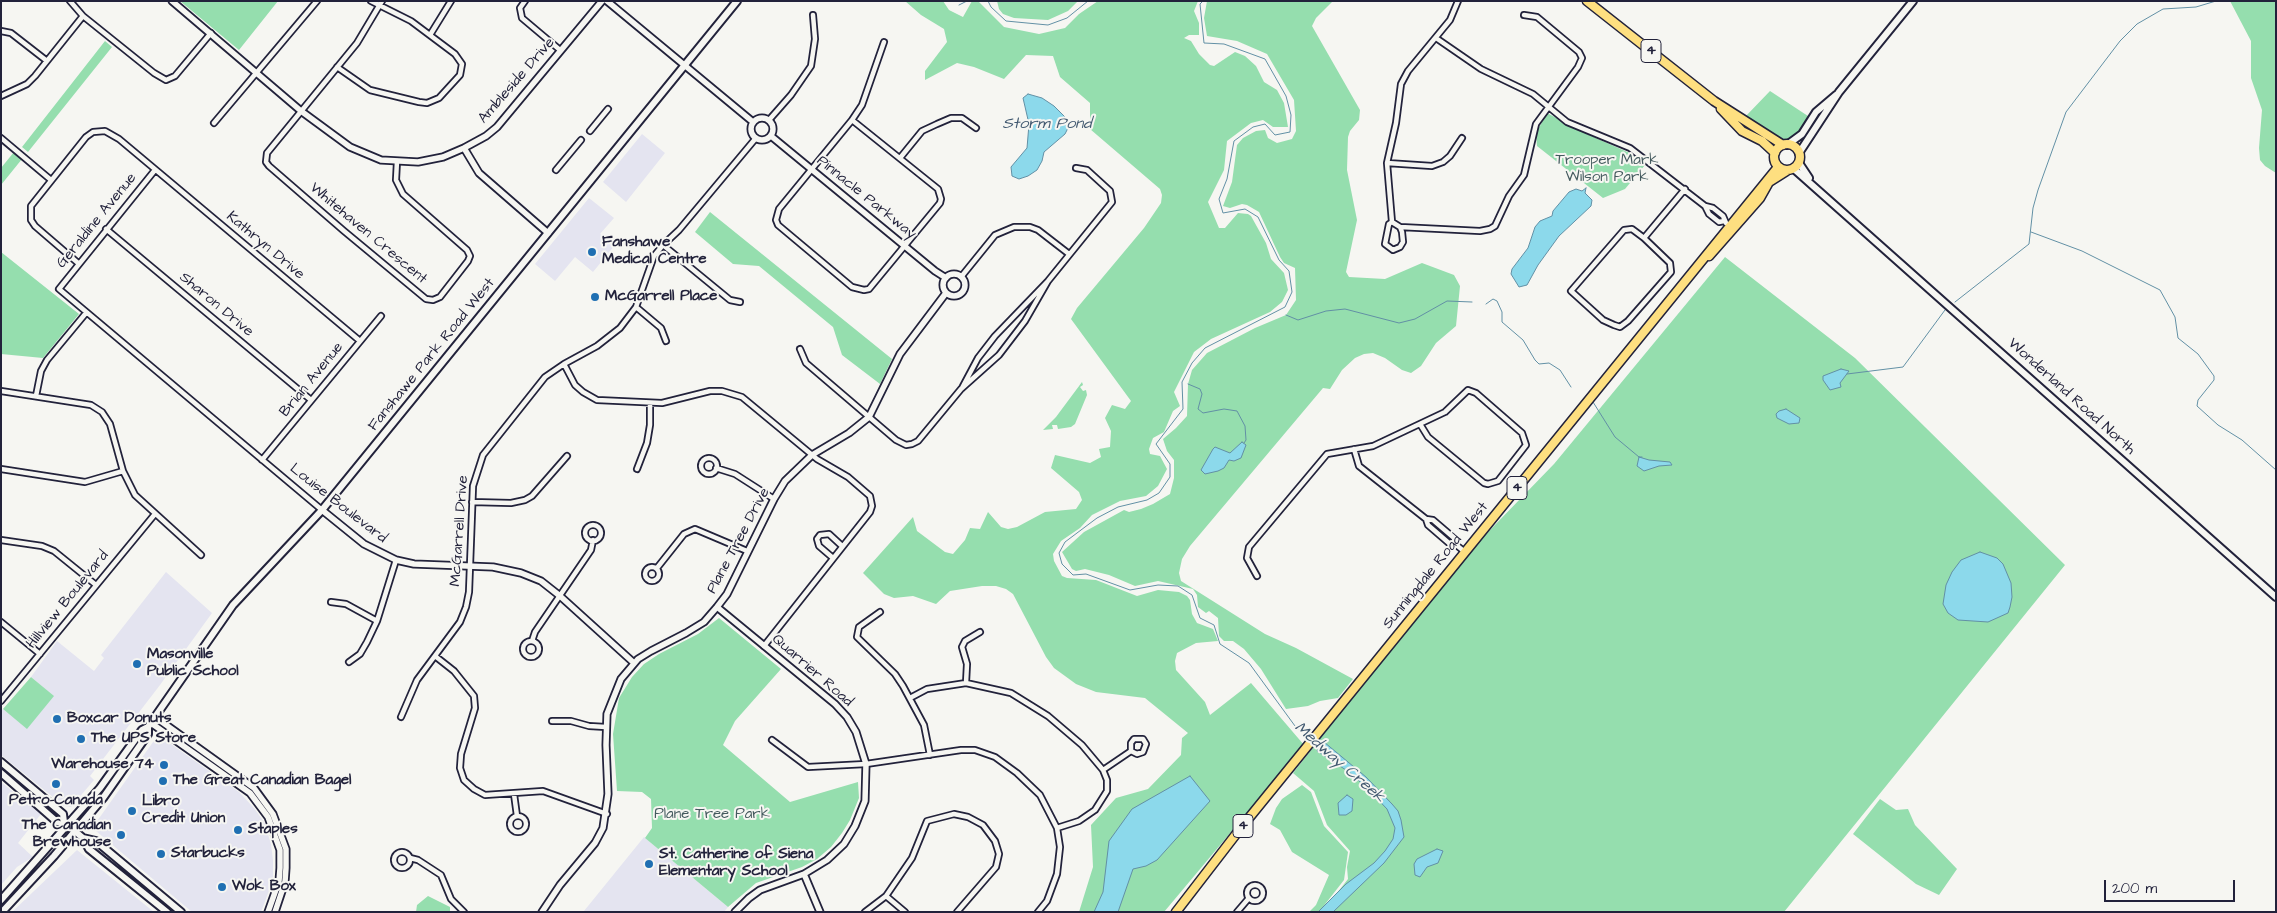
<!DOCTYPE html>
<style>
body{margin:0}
#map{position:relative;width:2277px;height:913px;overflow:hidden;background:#f6f6f2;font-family:"Architects Daughter",sans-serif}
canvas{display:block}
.frame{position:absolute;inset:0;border:2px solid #22223b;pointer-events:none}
.scale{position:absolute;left:2104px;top:880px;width:131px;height:22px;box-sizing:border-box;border:2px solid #22223b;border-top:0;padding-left:6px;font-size:15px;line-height:18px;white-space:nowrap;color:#22223b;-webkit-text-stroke:4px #f6f6f2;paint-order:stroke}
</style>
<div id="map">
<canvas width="2277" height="913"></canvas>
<div class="frame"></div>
<div class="scale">200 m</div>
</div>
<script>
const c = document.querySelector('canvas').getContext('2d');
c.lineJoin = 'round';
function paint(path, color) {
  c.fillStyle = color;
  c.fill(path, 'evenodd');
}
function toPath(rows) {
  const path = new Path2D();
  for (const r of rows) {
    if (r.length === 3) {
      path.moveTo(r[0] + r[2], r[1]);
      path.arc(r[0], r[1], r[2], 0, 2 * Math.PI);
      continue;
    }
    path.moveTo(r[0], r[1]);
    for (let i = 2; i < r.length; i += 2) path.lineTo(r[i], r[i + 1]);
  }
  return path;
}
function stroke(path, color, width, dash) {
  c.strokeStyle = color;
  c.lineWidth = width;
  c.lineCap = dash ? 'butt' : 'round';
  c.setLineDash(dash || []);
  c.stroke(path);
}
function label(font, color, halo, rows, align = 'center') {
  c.font = font + ' "Architects Daughter",sans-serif';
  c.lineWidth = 4;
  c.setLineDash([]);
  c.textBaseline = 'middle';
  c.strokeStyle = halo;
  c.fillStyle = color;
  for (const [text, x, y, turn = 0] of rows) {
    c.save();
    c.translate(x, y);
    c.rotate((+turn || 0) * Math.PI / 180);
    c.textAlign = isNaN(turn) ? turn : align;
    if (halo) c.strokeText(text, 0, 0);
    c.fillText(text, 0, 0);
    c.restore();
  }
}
paint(toPath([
 [642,134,665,153,626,202,603,182],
 [589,198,614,218,600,234,615,245,593,272,575,257,555,281,535,264],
 [166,572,212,613,160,685,90,776,94,780,71,807,64,806,1,755,1,711,3,709,27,728,53,696,31,677,57,641,94,671,104,658,101,655],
 [158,735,239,792,254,808,264,822,271,844,273,860,273,880,261,912,192,912,96,831,95,824],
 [1,782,41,814,18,843,33,857,17,867,1,885],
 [644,837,728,907,724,912,584,911],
 [77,850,154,912,12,912]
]), '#e4e4f0');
paint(toPath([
 [180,1,278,1,239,50],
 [905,1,943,1,949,10,963,17,972,1,978,1,1004,27,1039,34,1065,28,1079,14,1098,1,1198,1,1194,11,1199,23,1199,35,1189,35,1184,38,1191,41,1199,54,1210,65,1214,66,1235,52,1245,56,1256,66,1264,82,1277,90,1284,103,1288,127,1273,127,1263,120,1251,123,1227,141,1224,170,1208,202,1219,228,1225,228,1238,213,1248,214,1251,216,1266,243,1271,259,1284,273,1288,290,1282,302,1270,312,1211,339,1194,352,1174,392,1180,406,1173,411,1164,432,1153,438,1149,449,1150,454,1160,456,1167,469,1158,486,1146,496,1120,501,1092,515,1080,528,1061,541,1053,554,1054,561,1062,576,1067,578,1096,580,1137,596,1158,590,1179,592,1187,596,1190,600,1192,614,1197,623,1213,629,1218,641,1196,643,1177,653,1175,661,1176,670,1205,702,1210,715,1251,683,1304,745,1164,912,1079,912,1093,867,1091,825,1116,798,1148,789,1181,755,1182,738,1188,733,1145,698,1096,692,1076,684,1054,668,1046,657,1013,594,1006,589,996,586,982,586,950,591,936,604,913,596,894,598,884,594,863,573,913,517,917,531,945,552,953,554,965,540,970,528,980,529,988,512,1001,527,1008,529,1017,527,1045,512,1076,509,1082,500,1079,492,1051,468,1055,455,1090,463,1101,457,1099,449,1110,447,1111,431,1105,418,1112,405,1125,409,1131,401,1071,319,1077,308,1144,228,1161,203,1162,195,1160,189,1090,129,1090,103,1060,77,1053,56,1026,55,1004,79,974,67,957,63,925,80,925,71,947,42,944,29,921,15],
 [997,1,1078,1,1068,11,1048,20,1014,18,1003,14,999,9],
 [1207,1,1333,1,1316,18,1312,26,1360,110,1359,120,1350,131,1348,137,1347,170,1357,220,1346,272,1349,277,1385,279,1422,263,1454,275,1460,286,1456,326,1436,343,1421,366,1411,373,1402,370,1385,358,1373,353,1364,354,1355,358,1342,370,1330,389,1323,388,1190,546,1182,559,1179,573,1181,581,1265,634,1296,648,1353,679,1338,698,1320,701,1308,706,1286,709,1261,669,1244,649,1233,641,1224,641,1219,636,1218,618,1209,611,1206,613,1198,607,1197,595,1193,589,1158,581,1135,586,1109,575,1085,569,1076,571,1072,569,1062,552,1084,532,1124,510,1129,512,1141,509,1153,504,1170,494,1174,478,1174,460,1167,451,1163,439,1176,428,1187,416,1188,384,1192,370,1207,353,1255,328,1286,315,1296,300,1295,268,1284,263,1280,257,1259,212,1247,205,1242,204,1230,208,1223,206,1232,182,1237,145,1243,138,1256,131,1265,130,1268,138,1277,143,1292,139,1296,131,1294,100,1267,54,1237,41,1207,36,1204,18],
 [2230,1,2276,1,2276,173,2265,166,2260,160,2259,148,2262,110,2251,78,2251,41],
 [105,41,112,47,28,152,22,147],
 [1770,91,1811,118,1786,149,1779,147,1745,117],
 [1547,113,1589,135,1632,154,1645,165,1625,189,1603,198,1537,146,1536,133],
 [14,152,22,159,1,185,1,168],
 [710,212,892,359,880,384,842,355,833,327,759,266,733,264,695,232],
 [1,252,79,314,43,358,1,354],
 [1725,257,1855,358,2065,565,1784,912,1322,912,1348,879,1347,867,1350,851,1327,825,1314,791,1293,773,1460,561,1554,464],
 [1082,382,1083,385,1080,387,1083,391,1086,390,1087,395,1075,424,1071,427,1058,429,1057,425,1052,425,1053,429,1043,430,1056,417],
 [719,618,781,669,735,721,723,745,790,802,858,782,859,798,850,820,842,833,831,847,817,859,802,867,756,883,728,907,645,838,652,828,651,799,642,792,617,791,613,734,619,698,632,677,644,664,659,654,698,634],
 [31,677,54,696,27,729,3,709],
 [1302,785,1311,792,1324,826,1348,852,1344,880,1319,912,1309,912,1316,905,1329,875,1292,852,1280,830,1270,824,1276,808,1282,799],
 [1880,799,1896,810,1908,809,1915,825,1957,869,1939,895,1916,884,1853,834],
 [428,896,450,907,450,912,416,912,417,905]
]), '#95deae');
const water = toPath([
 [1028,94,1042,98,1054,106,1065,117,1069,126,1065,134,1044,152,1042,161,1037,170,1028,176,1019,179,1012,176,1011,167,1027,148,1029,124,1023,98,1028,94],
 [1586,188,1585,193,1592,200,1591,206,1559,236,1538,265,1527,285,1519,287,1511,274,1512,269,1528,248,1535,227,1540,221,1552,216,1553,211,1569,192,1576,189,1582,191,1586,188],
 [1841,369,1849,371,1840,383,1841,387,1830,390,1823,380,1823,376,1841,369],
 [1786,409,1800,418,1799,423,1789,424,1777,418,1776,414,1779,411,1786,409],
 [1242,442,1246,445,1241,458,1234,461,1229,460,1224,468,1218,471,1205,474,1201,470,1213,449,1215,447,1230,453,1242,442],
 [1639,457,1649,460,1670,462,1672,465,1659,466,1644,471,1637,466,1639,457],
 [1980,552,1997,558,2003,564,2011,583,2012,597,2010,607,2008,613,1988,622,1958,620,1948,613,1943,604,1946,585,1952,572,1961,560,1980,552],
 [1324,742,1366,777,1392,804,1398,811,1401,820,1404,837,1384,863,1333,912,1318,912,1346,884,1374,863,1385,851,1393,839,1395,828,1387,809,1368,789,1349,772,1317,751,1324,742],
 [1190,776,1210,801,1157,860,1146,866,1133,869,1118,912,1094,912,1103,892,1109,841,1132,809,1190,776],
 [1347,795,1353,799,1352,811,1346,815,1339,815,1338,803,1347,795],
 [1437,849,1443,851,1438,863,1427,867,1420,877,1415,875,1414,864,1417,859,1437,849]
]);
paint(water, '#8cd9eb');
stroke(water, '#6290a5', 1);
stroke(toPath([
 [988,1,991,7,1006,21,1048,25,1067,18,1088,1],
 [1203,1,1200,4,1204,43,1224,44,1265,59,1286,96,1291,115,1290,132,1275,135,1265,124,1253,127,1234,141,1227,179,1219,199,1223,213,1245,209,1258,217,1279,260,1289,271,1292,292,1285,307,1205,348,1192,363,1182,382,1183,409,1156,444,1170,464,1170,477,1159,493,1147,500,1118,507,1097,518,1065,542,1059,553,1062,564,1073,575,1086,574,1130,590,1158,585,1178,586,1192,595,1200,618,1214,625,1220,644,1249,663,1295,726,1310,738],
 [959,5,967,1],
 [2031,232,2082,251,2160,290,2175,317,2178,338,2198,354,2214,376,2214,380,2198,400,2197,406,2218,425,2242,440,2276,470],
 [1955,302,2029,244,2033,208,2038,190,2066,112,2120,41,2137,24,2163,9,2196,7,2216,1],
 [1486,304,1493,299,1497,301,1502,312,1502,322,1523,340,1535,360,1539,364,1549,363,1560,370,1571,387],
 [1286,315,1298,320,1326,311,1345,309,1399,323,1415,319,1447,301,1472,302],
 [1847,374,1903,367,1945,310],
 [1188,384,1200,389,1202,394,1198,409,1203,413,1224,409,1237,411,1245,426,1246,440,1244,443],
 [1593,402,1615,437,1639,457,1642,457],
 [1315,742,1321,748]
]), '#6290a5', 1);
const minor = toPath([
 [70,1,83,16,154,73,166,80,175,76,211,33],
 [382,1,357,43,267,153,266,162,269,166,344,231,426,299,433,300,440,297,468,261,470,256,467,250,403,194,396,180,397,161],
 [525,1,520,8,522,18,560,50],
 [1,31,11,33,47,61],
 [430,35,451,1],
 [1436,38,1481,69,1533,94,1567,122,1630,148,1705,206,1709,214,1719,222,1724,221],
 [337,67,370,90,419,102,427,103,439,98,460,75,462,64,455,54,411,21,371,1],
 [1,96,27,84,35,76,83,16],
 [769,120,791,95,811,66,815,39,813,15],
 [852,120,938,189,941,199,940,203,869,289,864,290,852,287,778,225,776,220,779,209,852,120],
 [852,120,862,105,884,42],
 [214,123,317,1],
 [590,131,608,109],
 [1,138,51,180],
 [900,158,922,131,937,124,951,118,962,118,976,128],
 [1387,163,1432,166,1443,162,1450,156,1462,138],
 [155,170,59,289,322,510],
 [556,170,581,140],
 [1705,206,1713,208,1723,216,1726,223],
 [1392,222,1400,227,1402,232,1403,242,1400,247,1393,250,1385,244,1389,224,1392,222,1387,163,1396,123,1401,84,1408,71,1450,20,1458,1],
 [1400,227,1480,231,1490,229,1495,226,1509,196,1524,175,1536,124,1578,67,1582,58,1579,52,1537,17,1524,15],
 [106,229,311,400],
 [1644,238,1632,229,1624,230,1571,291,1603,320,1614,325,1620,327,1628,321,1671,272,1670,263,1644,238,1685,189],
 [663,245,730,300,740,302],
 [78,263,35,226,31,220,31,206,86,137,93,132,105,131,119,139,360,341],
 [961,277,995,235,1014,227,1030,227,1038,230,1069,254],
 [636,307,661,328,666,341],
 [800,349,806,363,896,440,906,445,912,444,918,441,961,389,999,355,1025,321,1048,281],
 [564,364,575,385,583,392,597,400,662,403,710,391,722,391,742,397,817,459,848,477,870,496,872,506,870,512,764,646],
 [962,388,978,358,995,336,1048,281,1112,202,1110,191,1087,170,1076,168],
 [1,391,91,405,102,412,110,424,123,471,135,495,201,555],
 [36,396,41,371,47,360,86,313],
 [1354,449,1359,466,1426,519,1433,520,1454,538,1455,544],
 [709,466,8],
 [262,460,381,316],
 [716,468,735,474,774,499],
 [1,469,85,482,123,471],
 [637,469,647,443,650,425,650,404],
 [472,502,511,503,525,500,532,496,567,456],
 [1426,519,1428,525,1450,544,1455,544,1465,552],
 [593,533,8],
 [1,540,42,546,54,551,96,585],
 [833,558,819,546,817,539,820,535,829,534,842,546],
 [652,574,7],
 [657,568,684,534,695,529,747,551],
 [1257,576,1247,558,1249,547,1327,454,1373,446,1445,412,1468,390,1476,393,1522,433,1526,445,1498,481,1488,484,1484,483,1428,437,1420,424],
 [331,602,346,604,377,621],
 [880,612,859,627,857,637,895,674,903,686,924,725,930,755],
 [1,622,40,654],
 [532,641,535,632,591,550,593,540],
 [531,649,8],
 [435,656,454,671,474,696,475,708,461,754,460,768,464,780,474,789,485,795,543,791,607,814],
 [349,662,360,654,367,642,377,621,396,560],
 [966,683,967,664,962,647,965,641,980,632],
 [910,698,927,689,966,683,1011,693,1048,716,1082,745,1103,770,1107,780,1107,791,1095,810,1079,821,1057,828],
 [1,701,155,514],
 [401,717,417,680,460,622,466,607,469,592,473,486,483,455,545,377,564,364,597,346,620,328,636,307,654,256,663,245,679,230,756,138],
 [552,721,571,721,589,726,606,727],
 [772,740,808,767,866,764,961,750,975,750,995,757,1017,773,1040,795,1057,828,1060,847,1057,874,1047,901,1038,912],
 [1103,770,1131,751,1137,754,1143,752,1146,744,1143,739,1134,739,1131,743,1131,751],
 [514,794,517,816],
 [518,824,8],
 [402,860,8],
 [410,858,418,860,441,875,451,899,464,912],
 [1255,893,8],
 [886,896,905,912],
 [865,912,886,896,912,858,927,821,954,814,968,817,983,825,995,841,999,854,996,867,957,912],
 [1237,912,1249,898]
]);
const tertiary = toPath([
 [172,1,301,111,350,147,381,160,418,162,443,157,464,148,486,136,497,127,602,1],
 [607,1,753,122],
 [762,129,11],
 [771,136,935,271,946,278],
 [464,148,479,173,548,233],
 [954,285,11],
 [322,510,364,544,396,560,414,564,493,567,521,573,541,581,560,596,634,663],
 [717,607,835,704,847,717,856,732,866,764,865,801,855,826,844,844,827,860,804,874,760,890,749,898,735,912],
 [155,717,254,788,273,814,286,849,286,868,285,882,275,912],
 [151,723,250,793,268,817,280,850,280,868,279,881,268,912],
 [804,874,820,912],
 [542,912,560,885,595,843,603,828,608,794,606,745,607,714,621,679,638,659,651,651,686,633,704,622,717,607,727,594,774,499,785,481,812,455,849,433,869,417,900,354,946,293]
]);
const secondary = toPath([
 [1787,145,1802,134,1816,112,1836,95],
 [1799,153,1839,92,1913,1],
 [1799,163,1809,178],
 [1794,169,2276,597],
 [1,762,63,814,64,822,83,838,89,849,167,912],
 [1,773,57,822,64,822],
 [83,838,96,841,181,912],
 [1,900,100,788,142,730,148,727,233,605,322,510,737,1],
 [2,912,54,856,103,798,148,734,148,727]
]);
const primary = toPath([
 [1587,1,1714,101,1783,145],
 [1721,109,1742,131,1762,141,1775,153],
 [1787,157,13],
 [1709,256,1760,198,1769,182,1788,170],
 [1176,912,1240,829,1778,167]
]);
stroke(minor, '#22223b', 8);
stroke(tertiary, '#22223b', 9);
stroke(secondary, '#22223b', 10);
stroke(primary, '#22223b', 11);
stroke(minor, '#f6f6f2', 4.5);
stroke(tertiary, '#f6f6f2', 5.5);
stroke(secondary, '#f6f6f2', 6);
stroke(primary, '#fedf80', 8);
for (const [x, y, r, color] of [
 [592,252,5,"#1f6fb2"],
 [595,297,5,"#1f6fb2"],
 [137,664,5,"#1f6fb2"],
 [57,719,5,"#1f6fb2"],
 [81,739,5,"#1f6fb2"],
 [164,765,5,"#1f6fb2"],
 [163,781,5,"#1f6fb2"],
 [56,784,5,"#1f6fb2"],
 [132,811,5,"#1f6fb2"],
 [238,830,5,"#1f6fb2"],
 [121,835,5,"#1f6fb2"],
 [161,854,5,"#1f6fb2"],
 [649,864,5,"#1f6fb2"],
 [222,887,5,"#1f6fb2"]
]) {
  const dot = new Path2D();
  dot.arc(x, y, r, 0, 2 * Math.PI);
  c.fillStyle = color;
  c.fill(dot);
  stroke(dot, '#f6f6f2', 2);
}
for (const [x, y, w] of [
 [1651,51,20],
 [1517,488,20],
 [1243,826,20]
]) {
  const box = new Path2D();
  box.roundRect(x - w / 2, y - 11.5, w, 23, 4);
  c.fillStyle = '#f6f6f2';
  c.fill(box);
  stroke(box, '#22223b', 1);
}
label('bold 14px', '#22223b', null, [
 ["4",1651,51],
 ["4",1517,488],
 ["4",1243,826]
]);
label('15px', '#22223b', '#f6f6f2', [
 ["Ambleside Drive",517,81,-49],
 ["Pinnacle Parkway",866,198,39],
 ["Geraldine Avenue",97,221,-51],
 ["Whitehaven Crescent",368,234,40],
 ["Kathryn Drive",265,246,40],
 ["Sharon Drive",216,305,40],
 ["Fanshawe Park Road West",432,355,-51],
 ["Brian Avenue",312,380,-51],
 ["Wonderland Road North",2071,397,42],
 ["Louise Boulevard",338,504,38],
 ["McGarrell Drive",460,531,-86],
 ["Plane Tree Drive",739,541,-62],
 ["Sunningdale Road West",1436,566,-51],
 ["Hillview Boulevard",68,600,-51],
 ["Quarrier Road",812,671,41]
]);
label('15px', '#445a5e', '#f6f6f2', [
 ["Trooper Mark",1607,161],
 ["Wilson Park",1607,178],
 ["Plane Tree Park",712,815]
]);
label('bold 15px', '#22223b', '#f6f6f2', [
 ["Fanshawe",602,243],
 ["Medical Centre",602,260],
 ["McGarrell Place",605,297],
 ["Masonville",147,655],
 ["Public School",147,672],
 ["Boxcar Donuts",67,719],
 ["The UPS Store",91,739],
 ["Warehouse 74",154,765,"right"],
 ["The Great Canadian Bagel",173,781],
 ["Petro-Canada",56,801,"center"],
 ["Libro",142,802],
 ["Credit Union",142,819],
 ["The Canadian",111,826,"right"],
 ["Brewhouse",111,843,"right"],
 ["Staples",248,830],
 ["Starbucks",171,854],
 ["St. Catherine of Siena",659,855],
 ["Elementary School",659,872],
 ["Wok Box",232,887]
], 'left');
label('italic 16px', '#425970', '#f6f6f2', [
 ["Storm Pond",1047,125],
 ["Medway Creek",1339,763,41]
]);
</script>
